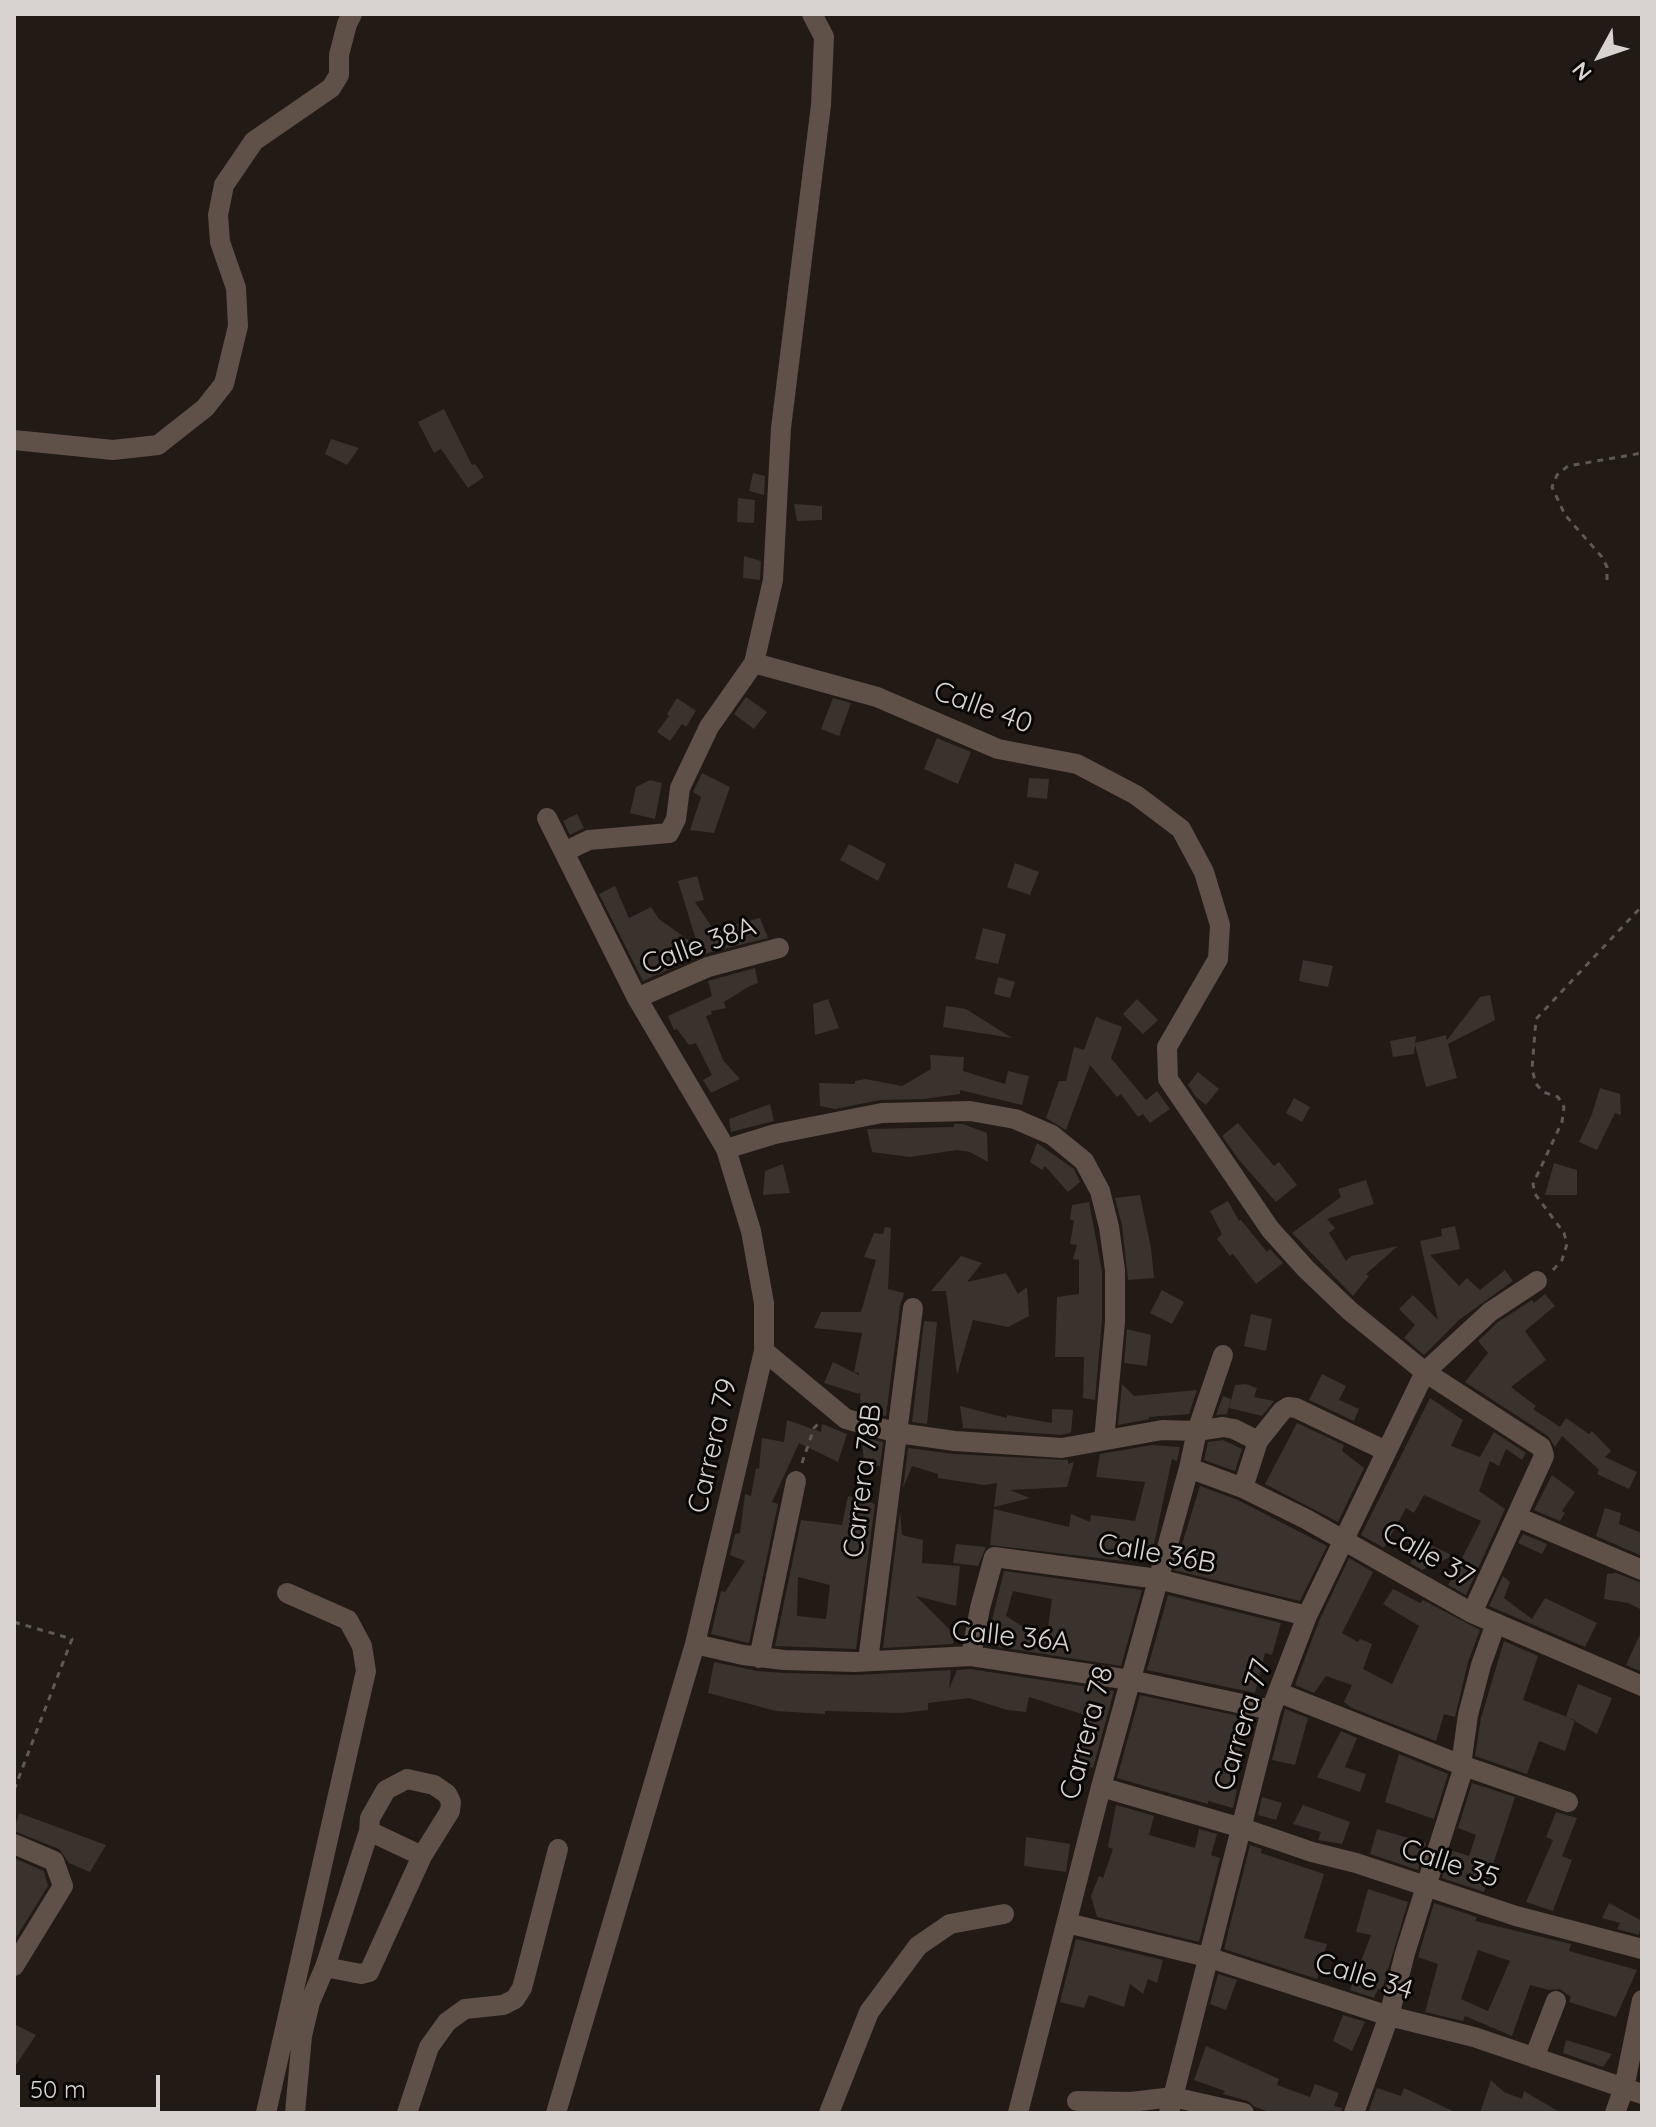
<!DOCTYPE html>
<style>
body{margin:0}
#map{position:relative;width:1656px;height:2127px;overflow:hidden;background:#211a15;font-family:Quicksand,sans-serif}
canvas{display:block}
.frame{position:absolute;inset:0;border:16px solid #d8d3d0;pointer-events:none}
.north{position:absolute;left:1560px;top:16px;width:80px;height:80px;-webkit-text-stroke:6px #080604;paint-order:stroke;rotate:230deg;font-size:22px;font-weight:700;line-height:32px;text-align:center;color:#d8d3d0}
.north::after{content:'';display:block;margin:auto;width:28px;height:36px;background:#d8d3d0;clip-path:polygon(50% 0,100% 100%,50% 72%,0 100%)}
.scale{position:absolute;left:16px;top:2075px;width:144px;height:36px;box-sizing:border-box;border:4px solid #d8d3d0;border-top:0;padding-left:10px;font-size:24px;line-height:28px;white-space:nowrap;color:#d8d3d0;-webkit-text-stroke:6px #080604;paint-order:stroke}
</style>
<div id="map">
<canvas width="1656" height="2127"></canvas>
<div class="frame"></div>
<div class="north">N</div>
<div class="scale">50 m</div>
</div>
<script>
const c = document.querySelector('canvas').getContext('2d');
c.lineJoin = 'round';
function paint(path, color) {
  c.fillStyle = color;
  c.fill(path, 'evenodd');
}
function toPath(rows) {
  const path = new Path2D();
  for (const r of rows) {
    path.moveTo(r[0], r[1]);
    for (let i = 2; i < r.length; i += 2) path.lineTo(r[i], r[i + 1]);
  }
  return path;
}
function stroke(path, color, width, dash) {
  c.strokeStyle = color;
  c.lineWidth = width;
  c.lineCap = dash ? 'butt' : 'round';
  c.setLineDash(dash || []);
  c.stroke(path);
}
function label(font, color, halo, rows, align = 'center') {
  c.font = font + ' Quicksand,sans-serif';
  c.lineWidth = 6;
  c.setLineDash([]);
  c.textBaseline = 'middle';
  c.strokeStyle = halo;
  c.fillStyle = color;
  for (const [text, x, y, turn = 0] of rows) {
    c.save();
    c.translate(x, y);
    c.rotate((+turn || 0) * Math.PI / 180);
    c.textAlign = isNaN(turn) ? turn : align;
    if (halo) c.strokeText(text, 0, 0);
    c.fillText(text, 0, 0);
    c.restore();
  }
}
paint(toPath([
 [444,409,472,465,475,464,484,477,468,488,441,449,434,453,418,422],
 [331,439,359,448,347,465,325,454],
 [753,473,765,476,764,495,749,491],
 [738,498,755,500,754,523,737,522],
 [794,504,822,506,822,520,797,521],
 [744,556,761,561,760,580,743,578],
 [746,697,767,712,754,729,734,714],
 [677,698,696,711,686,727,682,724,670,741,657,732,669,716,667,714],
 [833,698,851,703,839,736,821,729],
 [937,738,971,752,958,784,924,769],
 [702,773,730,787,714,833,690,830,701,797,693,792],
 [1029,778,1049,779,1047,799,1027,797],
 [650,780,662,783,655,819,630,813,636,787],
 [577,814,584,828,570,835,563,821],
 [849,844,886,864,878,881,840,860],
 [1015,863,1039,872,1030,895,1007,887],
 [697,876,704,900,695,902,714,930,760,918,768,938,704,954,643,981,599,894,615,886,629,918,651,907,659,919,698,947,678,881],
 [983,928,1006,934,998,964,975,959],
 [1303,960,1333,966,1328,987,1299,981],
 [755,968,758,983,750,986,724,1002,726,1008,711,1011,712,1014,706,1016,723,1060,740,1079,711,1093,703,1080,712,1075,696,1043,689,1045,677,1029,674,1030,668,1016,712,996,708,981],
 [998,977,1015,982,1010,998,994,994],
 [1490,995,1495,1020,1448,1044,1457,1078,1426,1087,1415,1045,1414,1054,1393,1057,1390,1041,1416,1036,1415,1043,1446,1035,1447,1040,1480,997],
 [828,999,839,1028,815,1035,813,1004],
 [1137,999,1158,1020,1143,1034,1123,1014],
 [946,1006,966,1009,1012,1038,943,1027],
 [1096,1017,1122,1027,1111,1058,1146,1100,1157,1091,1170,1109,1150,1123,1143,1114,1138,1117,1121,1094,1117,1097,1090,1065,1066,1130,1046,1118,1059,1081,1066,1081,1074,1047,1084,1050],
 [930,1055,964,1057,963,1071,1005,1084,1008,1071,1029,1076,1022,1105,960,1090,960,1094,923,1099,880,1100,835,1109,820,1106,819,1083,855,1084,855,1081,865,1079,902,1086,931,1069],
 [1198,1072,1219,1089,1206,1105,1196,1097,1188,1085],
 [1600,1088,1620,1094,1621,1115,1615,1113,1597,1150,1579,1142,1592,1114],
 [1294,1098,1310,1107,1302,1122,1286,1113],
 [770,1104,774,1121,731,1132,729,1119],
 [1238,1123,1274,1166,1279,1162,1297,1185,1276,1202,1239,1160,1222,1136],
 [954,1124,963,1124,987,1133,988,1162,970,1152,957,1150,910,1157,872,1152,867,1129,954,1127],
 [1037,1143,1074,1169,1080,1182,1068,1192,1045,1166,1042,1170,1030,1162],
 [1554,1163,1577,1170,1577,1195,1545,1195],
 [783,1164,790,1193,763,1195,765,1171],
 [1366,1180,1374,1204,1327,1219,1335,1228,1329,1233,1346,1261,1351,1256,1398,1246,1366,1274,1369,1276,1353,1296,1292,1233,1341,1197,1338,1189],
 [1140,1195,1151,1248,1154,1278,1128,1280,1122,1225,1115,1198],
 [1228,1201,1239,1221,1241,1220,1267,1252,1270,1249,1283,1263,1256,1284,1233,1254,1230,1256,1217,1239,1222,1234,1210,1211],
 [1089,1202,1102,1271,1102,1321,1095,1400,1083,1398,1084,1357,1055,1357,1057,1297,1079,1294,1079,1260,1073,1259,1077,1245,1070,1244,1074,1221,1070,1219,1072,1205],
 [1455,1226,1460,1249,1430,1255,1459,1286,1467,1278,1480,1290,1505,1270,1513,1281,1459,1320,1424,1355,1404,1338,1415,1325,1399,1309,1413,1295,1438,1320,1420,1241,1442,1236,1441,1229],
 [885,1227,891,1228,888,1289,904,1293,900,1306,886,1416,861,1410,860,1391,859,1394,824,1383,833,1362,859,1375,859,1373,854,1372,862,1333,814,1328,821,1312,861,1312,876,1260,864,1257,874,1233,883,1234],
 [961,1256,982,1263,967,1282,1006,1273,1018,1294,1027,1287,1029,1316,1008,1327,973,1320,957,1375,946,1291,931,1291],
 [1162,1290,1184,1302,1172,1324,1150,1313],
 [1545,1294,1555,1306,1525,1331,1546,1360,1511,1387,1536,1406,1533,1409,1560,1427,1566,1418,1589,1434,1592,1431,1611,1451,1605,1457,1637,1472,1629,1489,1597,1474,1599,1470,1595,1466,1562,1436,1555,1447,1548,1436,1465,1382,1488,1353,1478,1341,1498,1322,1532,1300,1534,1303],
 [1251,1314,1272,1319,1266,1351,1244,1346],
 [924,1321,937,1322,927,1424,912,1422],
 [1127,1329,1151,1335,1147,1366,1124,1363],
 [1322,1374,1346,1386,1339,1400,1359,1409,1354,1421,1309,1400],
 [1122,1384,1134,1396,1197,1390,1189,1414,1149,1417,1149,1419,1118,1425],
 [1246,1384,1257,1388,1254,1397,1274,1401,1262,1416,1229,1408,1235,1385],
 [1223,1396,1231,1399,1227,1414,1216,1415],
 [1430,1398,1463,1420,1451,1446,1480,1457,1494,1432,1526,1453,1522,1460,1506,1449,1499,1466,1490,1461,1479,1491,1505,1509,1466,1595,1448,1585,1481,1521,1424,1495,1414,1513,1406,1508,1384,1548,1361,1535],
 [960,1406,1007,1418,1007,1415,1052,1423,1052,1409,1073,1410,1071,1433,1061,1435,963,1428],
 [787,1420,821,1432,822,1424,847,1434,838,1462,799,1443,772,1502,778,1504,749,1643,711,1634,721,1591,725,1592,745,1561,730,1555,735,1534,740,1533,745,1494,751,1496,756,1468,759,1469,762,1438,784,1442],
 [1297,1423,1344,1445,1342,1451,1364,1468,1338,1522,1265,1484],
 [862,1437,883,1442,880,1466,864,1465],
 [1223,1440,1242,1449,1235,1471,1204,1460,1208,1442],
 [1152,1445,1180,1447,1177,1461,1172,1459,1153,1549,1128,1543,1123,1561,990,1545,994,1509,1069,1527,1071,1514,1090,1522,1091,1515,1135,1521,1145,1482,1096,1477,1100,1454],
 [908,1448,954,1454,1068,1460,1068,1464,1074,1462,1067,1487,1010,1490,1030,1498,994,1507,997,1483,984,1485,938,1478,938,1474,912,1466,903,1488],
 [1552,1475,1575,1492,1562,1511,1565,1513,1560,1521,1534,1510],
 [1200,1486,1238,1500,1327,1546,1300,1601,1174,1570],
 [848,1496,875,1504,856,1649,775,1646,801,1520,842,1525],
 [798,1577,830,1585,826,1619,797,1616],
 [1605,1508,1621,1513,1619,1524,1642,1533,1642,1556,1596,1536],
 [900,1511,902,1535,923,1540,922,1563,960,1566,956,1606,916,1596,954,1634,953,1644,883,1648],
 [1523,1534,1547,1544,1542,1554,1518,1543],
 [1423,1541,1453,1556,1422,1570,1410,1563],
 [956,1544,986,1547,978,1566,953,1563],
 [1349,1558,1373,1572,1342,1633,1358,1642,1360,1639,1372,1644,1363,1669,1392,1684,1419,1626,1383,1604,1393,1589,1420,1603,1423,1600,1480,1630,1468,1662,1455,1717,1444,1714,1436,1741,1352,1708,1344,1702,1352,1685,1326,1676,1314,1693,1295,1685,1319,1621],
 [1004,1571,1142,1590,1121,1666,986,1645],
 [1013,1591,1052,1599,1046,1641,1006,1616],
 [1616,1573,1642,1583,1642,1610,1628,1603,1604,1599,1607,1574],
 [1503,1576,1510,1582,1504,1598,1532,1619,1545,1598,1597,1623,1585,1647,1489,1606],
 [1168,1595,1281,1623,1272,1655,1265,1653,1255,1693,1147,1670],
 [1642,1630,1642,1672,1626,1665],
 [1504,1641,1538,1656,1523,1700,1575,1720,1565,1751,1539,1741,1527,1774,1475,1756,1481,1718],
 [714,1662,757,1671,784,1673,855,1675,951,1670,949,1689,957,1670,970,1669,1114,1691,1093,1768,1076,1762,1088,1716,1029,1697,1026,1712,1007,1710,969,1698,928,1703,928,1710,901,1713,825,1711,825,1714,776,1711,708,1693],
 [1578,1684,1612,1698,1597,1734,1566,1716],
 [1140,1695,1248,1718,1232,1788,1237,1790,1233,1808,1208,1801,1208,1804,1117,1778],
 [1285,1709,1308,1718,1295,1765,1272,1760],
 [1341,1731,1357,1738,1345,1767,1366,1774,1360,1792,1317,1777],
 [1399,1754,1448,1774,1434,1819,1385,1802],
 [1472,1783,1515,1797,1484,1892,1442,1878,1451,1850,1469,1856,1476,1835,1458,1828],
 [1262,1797,1282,1803,1276,1820,1258,1815],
 [1116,1805,1154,1816,1149,1835,1195,1848,1199,1829,1217,1834,1211,1855,1220,1858,1199,1942,1097,1917,1091,1896,1099,1876,1103,1878,1113,1849,1108,1847],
 [1303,1805,1350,1822,1342,1844,1318,1840,1321,1832,1293,1824],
 [1556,1812,1577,1818,1562,1856,1572,1860,1553,1911,1526,1902,1553,1840,1546,1837],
 [19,1813,106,1845,90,1872,69,1863,59,1849,14,1831],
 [1377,1829,1426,1843,1418,1870,1370,1854],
 [1026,1837,1070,1844,1066,1872,1024,1866],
 [1250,1845,1262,1849,1261,1853,1324,1874,1304,1938,1327,1944,1317,1979,1224,1949],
 [14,1858,44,1871,48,1886,14,1941],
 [1368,1889,1408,1902,1382,1990,1378,1989,1374,1998,1350,1990,1371,1935,1356,1932],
 [1434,1903,1477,1917,1475,1921,1571,1944,1569,1951,1637,1970,1616,2017,1569,2002,1571,1997,1560,1989,1549,1990,1530,1985,1512,2036,1465,2016,1463,2021,1425,2012,1438,1964,1418,1957],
 [1478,1950,1510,1961,1488,2011,1461,1999],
 [1609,1903,1642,1921,1639,1935,1617,1929,1620,1923,1602,1918],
 [1076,1939,1163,1960,1157,1983,1148,1979,1143,1994,1130,1984,1124,2007,1089,1995,1084,2008,1060,2002],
 [1218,1974,1237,1980,1226,2010,1210,2004],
 [1343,2015,1365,2022,1352,2051,1333,2041],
 [14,2024,36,2035,14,2068],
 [1566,2040,1612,2054,1603,2067,1563,2053],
 [1206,2046,1279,2079,1277,2085,1310,2097,1315,2084,1339,2093,1334,2106,1342,2108,1341,2113,1272,2113,1255,2107,1248,2101,1223,2094,1225,2091,1194,2080],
 [1491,2080,1504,2092,1522,2099,1524,2091,1561,2113,1480,2113],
 [1377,2088,1401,2096,1404,2088,1457,2113,1368,2113]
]), '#3a322d');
stroke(toPath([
 [1607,580,1607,567,1602,557,1565,515,1552,487,1557,475,1568,466,1642,453],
 [1553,1270,1562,1260,1567,1244,1564,1233,1535,1194,1533,1184,1562,1122,1564,1107,1558,1097,1543,1092,1536,1084,1532,1069,1536,1019,1642,906],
 [802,1463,814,1428,819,1423],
 [14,1622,72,1639,14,1790]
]), '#5f5954', 3, [6, 6]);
stroke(toPath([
 [14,440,113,450,158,445,205,408,224,384,238,326,236,288,220,242,218,215,224,185,254,141,331,88,339,75,339,55,347,24,352,14],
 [754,663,877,697,998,749,1077,764,1136,795,1181,829,1204,872,1220,925,1218,959,1167,1047,1168,1079,1270,1229,1306,1269,1350,1311,1425,1372,1541,1447,1543,1452,1544,1456,1472,1613],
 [547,818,637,998,726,1149,751,1231,764,1303,764,1351,695,1644,556,2113],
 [564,852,589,840,669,833,676,819,680,788,709,727,754,663,773,580,781,428,821,105,824,37,812,14],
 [637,998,708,967,779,948],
 [726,1149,775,1134,882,1113,970,1111,1015,1119,1052,1135,1084,1161,1100,1191,1109,1227,1115,1270,1115,1322,1104,1440],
 [764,1351,846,1419,898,1433,955,1441,1062,1448,1162,1430,1197,1431,1223,1427,1234,1429,1258,1441,1243,1488],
 [1258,1441,1282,1411,1288,1407,1296,1408,1386,1451],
 [1189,1468,1243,1488,1306,1519,1472,1613,1642,1686],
 [1517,1517,1642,1570],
 [695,1644,743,1655,784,1660,855,1662,971,1656,1130,1680,1271,1710],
 [971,1656,980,1608,994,1557,1158,1579,1307,1616],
 [759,1658,796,1481],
 [868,1661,913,1308],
 [1280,1693,1464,1766,1568,1802],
 [1101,1787,1242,1828,1312,1852,1356,1863,1516,1916,1642,1949],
 [14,1844,54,1861,63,1886,14,1966],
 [1067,1923,1207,1957,1389,2016,1474,2037,1642,2094],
 [325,1967,369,1831],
 [1534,2058,1556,2001],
 [1077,2101,1131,2102,1173,2097,1244,2113],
 [266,2113,366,1671,362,1646,348,1620,287,1593],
 [295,2113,302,2036,310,2002,325,1967,361,1974,369,1972,422,1856,450,1811,451,1802,447,1794,434,1785,407,1779,386,1790,370,1818,369,1831,422,1856],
 [407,2113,429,2047,447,2022,465,2009,503,2005,515,1999,522,1988,558,1849],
 [829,2113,869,2012,918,1946,950,1924,1004,1914],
 [1018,2113,1101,1787,1189,1468,1197,1431,1223,1355],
 [1169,2113,1271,1710,1307,1616,1425,1372,1490,1312,1537,1281],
 [1354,2113,1389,2016,1405,1953,1464,1766,1462,1758,1468,1715,1481,1665,1496,1623],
 [1615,2113,1624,2088,1642,2000]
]), '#5f5048', 20);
label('28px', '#d8d3d0', '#080604', [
 ["Calle 40",983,708,20],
 ["Calle 38A",699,946,-20],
 ["Carrera 79",713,1446,-77],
 ["Carrera 78B",863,1481,-83],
 ["Calle 36B",1157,1554,10],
 ["Calle 37",1428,1555,30],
 ["Calle 36A",1011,1637,6],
 ["Carrera 77",1243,1725,-73],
 ["Carrera 78",1087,1733,-75],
 ["Calle 35",1450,1864,18],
 ["Calle 34",1364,1977,17]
]);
</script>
